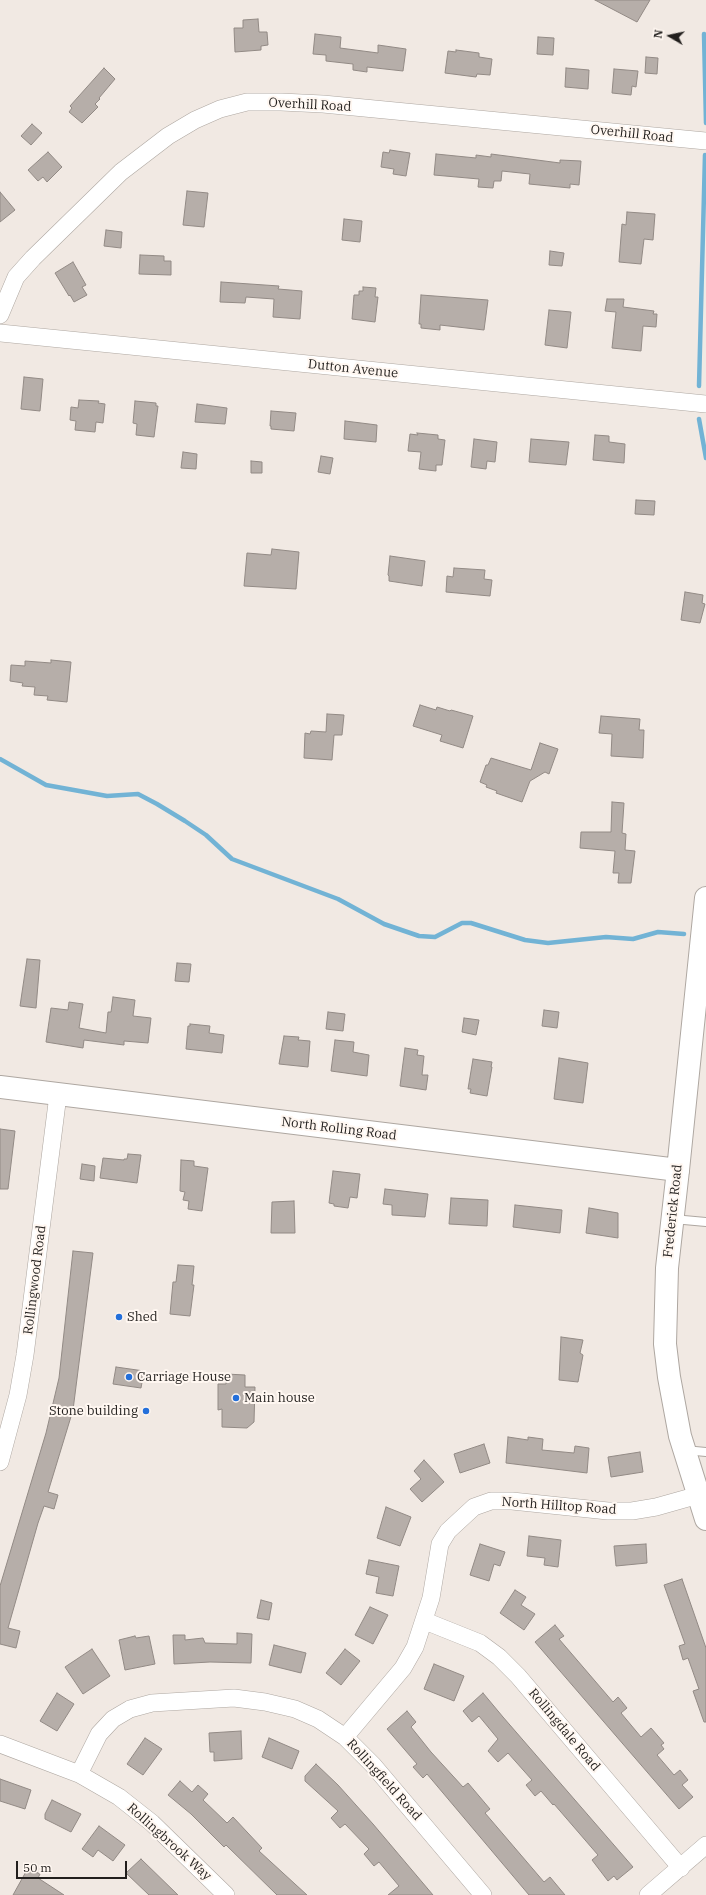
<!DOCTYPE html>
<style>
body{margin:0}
#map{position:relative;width:706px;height:1895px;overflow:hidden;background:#f1e9e3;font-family:"IBM Plex Serif",serif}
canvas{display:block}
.north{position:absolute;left:650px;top:16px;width:40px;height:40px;-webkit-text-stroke:3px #fff7f1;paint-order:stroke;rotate:279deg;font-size:11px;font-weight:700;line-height:16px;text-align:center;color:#221f1d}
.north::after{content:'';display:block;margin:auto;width:14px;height:18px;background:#221f1d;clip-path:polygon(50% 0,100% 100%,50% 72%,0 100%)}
.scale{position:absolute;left:16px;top:1861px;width:111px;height:18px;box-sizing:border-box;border:2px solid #221f1d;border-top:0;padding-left:5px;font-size:12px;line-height:14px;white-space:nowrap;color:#221f1d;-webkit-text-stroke:3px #fff7f1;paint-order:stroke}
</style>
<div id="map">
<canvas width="706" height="1895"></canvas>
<div class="north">N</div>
<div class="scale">50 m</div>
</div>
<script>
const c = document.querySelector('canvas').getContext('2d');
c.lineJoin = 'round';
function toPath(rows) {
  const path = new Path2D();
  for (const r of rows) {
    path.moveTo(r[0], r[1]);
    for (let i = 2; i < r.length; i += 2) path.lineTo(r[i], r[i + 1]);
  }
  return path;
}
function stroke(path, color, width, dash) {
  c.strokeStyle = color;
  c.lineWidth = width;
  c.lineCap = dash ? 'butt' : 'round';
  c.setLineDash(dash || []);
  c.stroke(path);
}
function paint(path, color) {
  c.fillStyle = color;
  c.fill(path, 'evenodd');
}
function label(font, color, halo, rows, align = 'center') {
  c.font = font + ' "IBM Plex Serif",serif';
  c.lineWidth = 4;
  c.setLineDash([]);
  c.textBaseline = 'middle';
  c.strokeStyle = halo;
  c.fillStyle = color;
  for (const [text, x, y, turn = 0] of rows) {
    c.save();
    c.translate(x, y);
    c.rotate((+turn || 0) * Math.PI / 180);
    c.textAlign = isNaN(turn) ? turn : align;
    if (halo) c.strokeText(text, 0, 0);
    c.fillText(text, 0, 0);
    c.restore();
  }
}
stroke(toPath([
 [704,34,706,123],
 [699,386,705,155],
 [699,419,706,458],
 [0,759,46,785,107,796,138,794,157,804,185,821,206,835,232,859,338,899,384,924,419,936,435,937,462,923,471,923,525,940,548,943,606,937,633,939,658,932,684,934]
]), '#72b3d5', 4.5);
const building = toPath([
 [595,0,650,0,637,22,595,0],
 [258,19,259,32,267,32,268,45,261,46,261,50,235,52,234,28,243,28,243,20,258,19],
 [315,34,341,37,340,48,378,53,378,45,406,49,403,71,367,67,367,72,353,70,353,64,326,61,326,55,313,54,315,34],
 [538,37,554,38,553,55,537,54,538,37],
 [456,50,479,53,479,57,492,59,490,75,477,74,476,77,445,73,448,51,456,52,456,50],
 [646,57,658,58,657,74,645,73,646,57],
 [104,68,115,79,99,98,100,99,95,104,98,107,82,123,69,112,72,108,70,106,104,68],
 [566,68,589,70,588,89,565,87,566,68],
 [614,69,638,71,636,87,632,86,631,95,612,93,614,69],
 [32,124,42,133,31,145,21,136,32,124],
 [390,150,410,153,406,176,393,174,394,169,381,167,383,152,389,153,390,150],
 [48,152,62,167,47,182,43,177,38,181,28,170,48,152],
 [436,154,476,158,476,155,491,157,491,154,560,163,560,160,581,161,579,185,570,184,570,188,529,184,530,174,502,171,501,181,494,181,493,188,478,187,479,179,434,175,436,154],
 [187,191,208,193,204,227,183,225,187,191],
 [0,192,15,210,0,222,0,192],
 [627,212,655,214,653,240,644,239,641,264,619,262,622,224,626,225,627,212],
 [344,219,362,221,360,242,342,240,344,219],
 [106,230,122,232,121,248,104,246,106,230],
 [550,251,564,253,562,266,549,265,550,251],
 [140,255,164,256,164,261,171,261,171,275,139,274,140,255],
 [73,262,86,285,82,287,87,295,74,302,70,295,69,296,55,273,73,262],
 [221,282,279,286,278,289,302,291,300,319,273,317,274,299,246,297,245,303,220,302,221,282],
 [363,287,376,288,375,297,378,297,375,322,352,319,354,295,359,295,359,291,363,291,363,287],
 [421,295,488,300,484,330,440,325,440,330,421,328,421,324,419,324,421,295],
 [607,299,624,299,623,307,654,311,653,314,657,314,656,327,643,326,641,351,612,348,616,312,605,311,607,299],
 [549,310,571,312,567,348,545,345,549,310],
 [24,377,43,379,40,411,21,409,24,377],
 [79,400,99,401,98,403,105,404,103,423,96,422,95,432,75,430,76,421,70,420,71,407,78,408,79,400],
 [135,401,156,403,156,406,158,406,154,437,136,435,137,424,133,423,135,401],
 [197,404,227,408,225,424,195,422,197,404],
 [271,411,296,413,294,431,271,429,271,426,270,426,271,411],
 [345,421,377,425,376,442,344,439,345,421],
 [417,433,438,435,438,439,445,440,442,465,436,465,436,471,419,469,421,452,408,451,410,434,418,435,417,433],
 [595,435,609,436,609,442,625,444,624,463,593,460,595,435],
 [474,439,497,442,495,462,487,461,486,469,471,467,474,439],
 [531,439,569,442,566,465,529,462,531,439],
 [183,452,197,454,196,469,181,468,183,452],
 [321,456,333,458,330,474,318,472,321,456],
 [251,461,262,462,262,473,251,473,251,461],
 [636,500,655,501,654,515,635,514,636,500],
 [272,549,299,552,296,589,244,586,247,553,271,555,272,549],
 [390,556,425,561,422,586,389,581,389,576,388,575,390,556],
 [454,568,485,570,484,579,492,580,490,596,446,592,447,576,453,577,454,568],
 [685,592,703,595,702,603,705,604,700,623,681,620,685,592],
 [51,660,71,662,67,702,47,700,48,696,34,695,35,687,22,686,23,683,10,681,11,665,25,666,25,661,51,663,51,660],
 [420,705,436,710,437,707,450,711,451,710,473,716,463,748,440,741,442,735,413,726,420,705],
 [327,714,344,715,342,735,334,735,332,760,304,758,305,733,310,734,311,731,326,732,327,714],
 [601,716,640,719,639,730,644,730,643,758,611,756,612,734,599,733,601,716],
 [540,743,558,749,549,774,545,772,530,781,522,802,496,793,497,791,486,787,487,785,480,782,486,765,488,765,491,758,531,770,540,743],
 [612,802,624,803,622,833,626,834,625,850,635,851,631,883,618,883,619,873,613,873,615,851,580,848,581,832,611,832,612,802],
 [27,959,40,960,36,1008,20,1006,27,959],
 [177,963,191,964,189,982,175,981,177,963],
 [113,997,135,1000,133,1016,151,1018,148,1043,124,1041,124,1045,84,1040,83,1048,46,1042,51,1008,68,1010,69,1002,83,1004,79,1028,106,1033,108,1012,111,1012,113,997],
 [544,1010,559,1012,557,1028,542,1026,544,1010],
 [328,1012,345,1014,343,1031,326,1029,328,1012],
 [464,1018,479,1020,476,1035,462,1032,464,1018],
 [190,1024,210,1026,209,1033,224,1035,222,1053,186,1049,188,1026,190,1026,190,1024],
 [284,1036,299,1037,298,1040,310,1041,308,1067,279,1064,284,1036],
 [335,1040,354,1042,353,1052,369,1055,367,1076,331,1071,335,1040],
 [405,1048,418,1050,417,1055,424,1056,422,1075,428,1075,426,1090,400,1086,405,1048],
 [559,1058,588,1063,583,1103,554,1099,559,1058],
 [473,1059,492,1062,491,1067,492,1067,487,1096,470,1093,471,1089,468,1089,473,1059],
 [0,1129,15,1131,8,1189,0,1189,0,1129],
 [128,1154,141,1155,137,1183,100,1178,103,1158,124,1160,124,1159,127,1159,128,1154],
 [181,1160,194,1161,194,1166,208,1168,202,1211,188,1209,189,1201,183,1200,185,1192,180,1191,181,1160],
 [82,1164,95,1166,94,1181,80,1179,82,1164],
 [333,1171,360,1174,357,1198,350,1197,348,1208,334,1206,334,1204,329,1203,333,1171],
 [385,1189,428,1194,425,1217,392,1215,392,1205,383,1204,385,1189],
 [451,1198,488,1200,487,1226,449,1224,451,1198],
 [294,1201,295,1233,271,1233,272,1202,294,1201],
 [515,1205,562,1210,560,1233,513,1227,515,1205],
 [589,1208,618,1213,618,1238,586,1233,589,1208],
 [73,1251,93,1253,73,1410,48,1492,58,1495,54,1509,44,1506,38,1523,8,1628,20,1631,16,1648,0,1644,0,1586,46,1433,59,1378,73,1251],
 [178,1265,194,1266,192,1285,194,1285,190,1316,170,1314,173,1282,176,1282,178,1265],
 [561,1337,583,1340,580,1353,583,1355,578,1382,559,1380,561,1337],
 [116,1367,144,1371,141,1388,113,1384,116,1367],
 [226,1374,245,1375,245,1387,255,1387,254,1422,247,1428,222,1427,222,1409,218,1410,218,1384,226,1384,226,1374],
 [508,1437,528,1440,528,1437,543,1439,542,1450,574,1453,575,1446,589,1448,587,1473,506,1463,508,1437],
 [484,1444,490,1463,460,1473,454,1454,484,1444],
 [640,1452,643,1472,611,1477,608,1457,640,1452],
 [424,1460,444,1482,422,1502,410,1489,421,1479,414,1471,424,1460],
 [386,1507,411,1517,400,1546,377,1538,386,1507],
 [529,1536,561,1540,558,1567,544,1565,545,1558,527,1556,529,1536],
 [480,1544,505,1552,500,1566,494,1564,489,1581,470,1575,480,1544],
 [646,1544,647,1563,616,1566,614,1546,646,1544],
 [369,1560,399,1566,393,1596,376,1593,379,1577,366,1574,369,1560],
 [682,1579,706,1648,706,1722,704,1722,693,1691,699,1689,688,1658,683,1660,679,1646,685,1644,664,1585,682,1579],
 [515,1590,526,1597,521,1605,535,1614,524,1630,500,1613,515,1590],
 [261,1600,272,1603,269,1620,257,1618,261,1600],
 [370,1607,388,1615,373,1644,355,1635,370,1607],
 [555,1625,564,1636,559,1639,613,1702,618,1697,627,1708,621,1713,641,1737,651,1728,664,1743,661,1745,664,1749,657,1755,674,1775,680,1770,688,1780,682,1785,693,1797,679,1809,535,1642,555,1625],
 [237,1633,252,1634,251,1663,210,1662,174,1664,173,1635,185,1635,185,1640,203,1638,205,1643,237,1644,237,1633],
 [135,1636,136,1638,149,1636,155,1664,125,1670,119,1640,135,1636],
 [274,1645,306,1653,301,1673,269,1665,274,1645],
 [92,1649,110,1676,83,1694,65,1667,92,1649],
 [345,1649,360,1661,341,1685,326,1673,345,1649],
 [434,1664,464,1676,454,1701,424,1689,434,1664],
 [57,1693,74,1704,57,1731,40,1721,57,1693],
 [483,1693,503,1717,633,1867,617,1880,614,1876,608,1881,592,1860,598,1855,554,1804,553,1805,541,1791,535,1796,526,1785,532,1780,508,1753,498,1762,488,1751,498,1739,479,1716,472,1722,463,1711,483,1693],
 [407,1711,416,1722,411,1727,431,1752,463,1787,468,1783,490,1809,485,1813,544,1882,550,1877,565,1895,529,1895,427,1774,423,1778,413,1767,417,1764,387,1729,407,1711],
 [241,1731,242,1759,214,1761,214,1752,210,1752,209,1733,241,1731],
 [145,1738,162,1749,143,1775,127,1764,145,1738],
 [269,1738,299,1751,292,1769,262,1757,269,1738],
 [316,1764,338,1785,373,1824,433,1895,388,1895,399,1886,379,1862,374,1866,364,1854,369,1849,345,1824,340,1828,331,1818,338,1811,305,1781,305,1776,316,1764],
 [0,1779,31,1790,25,1809,0,1801,0,1779],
 [180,1781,192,1792,198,1785,208,1794,203,1800,227,1823,233,1817,262,1848,259,1851,307,1895,277,1895,226,1845,224,1847,191,1814,168,1795,180,1781],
 [52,1800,81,1814,71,1832,45,1819,45,1814,52,1800],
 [99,1826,125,1845,113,1861,98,1850,93,1857,82,1849,99,1826],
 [141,1859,178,1895,149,1895,126,1873,141,1859],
 [28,1868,40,1874,38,1878,64,1895,13,1895,28,1868]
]);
paint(building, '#b6aea9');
stroke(building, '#928a85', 1);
const service = toPath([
 [673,1219,706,1222],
 [685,1450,706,1452]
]);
const minor = toPath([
 [0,315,16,277,33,258,121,172,168,136,195,120,220,109,247,102,281,102,323,104,706,141],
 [0,333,706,404],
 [0,1462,18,1395,25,1355,58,1095],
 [425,1621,480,1643,499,1657,518,1676,681,1868],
 [345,1737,403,1668,415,1647,431,1598,440,1544,448,1531,474,1507,491,1501,512,1501,608,1511,632,1511,656,1507,706,1493],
 [0,1744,79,1774,119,1797,152,1823,226,1895],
 [79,1774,99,1734,113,1719,130,1709,152,1703,234,1698,265,1702,295,1709,318,1719,345,1737,373,1765,483,1895],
 [648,1895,706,1845]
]);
const secondary = toPath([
 [678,1170,667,1268,665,1344,669,1377,680,1436,706,1519]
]);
const primary = toPath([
 [0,1087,678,1170,706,898]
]);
stroke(service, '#aea7a1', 10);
stroke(minor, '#aea7a1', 18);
stroke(secondary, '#aea7a1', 24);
stroke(primary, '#aea7a1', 24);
stroke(service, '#fff', 8);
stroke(minor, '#fff', 17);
stroke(secondary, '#fff', 22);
stroke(primary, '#fff', 22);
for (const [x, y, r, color] of [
 [119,1317,4,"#236fda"],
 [129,1377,4,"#236fda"],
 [236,1398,4,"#236fda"],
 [146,1411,4,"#236fda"]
]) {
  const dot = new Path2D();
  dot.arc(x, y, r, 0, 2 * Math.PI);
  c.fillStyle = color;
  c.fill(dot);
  stroke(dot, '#fff7f1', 1.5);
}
label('13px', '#221f1d', '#fff7f1', [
 ["Overhill Road",310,105,3],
 ["Overhill Road",632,134,6],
 ["Dutton Avenue",353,369,6],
 ["North Rolling Road",339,1129,7],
 ["Frederick Road",673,1211,-84],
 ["Rollingwood Road",35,1280,-83],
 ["North Hilltop Road",559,1506,4],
 ["Rollingdale Road",564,1730,50],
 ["Rollingfield Road",384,1780,48],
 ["Rollingbrook Way",169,1842,42]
]);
label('13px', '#221f1d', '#fff7f1', [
 ["Shed",127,1317],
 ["Carriage House",137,1377],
 ["Main house",244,1398],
 ["Stone building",138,1411,"right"]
], 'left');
</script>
